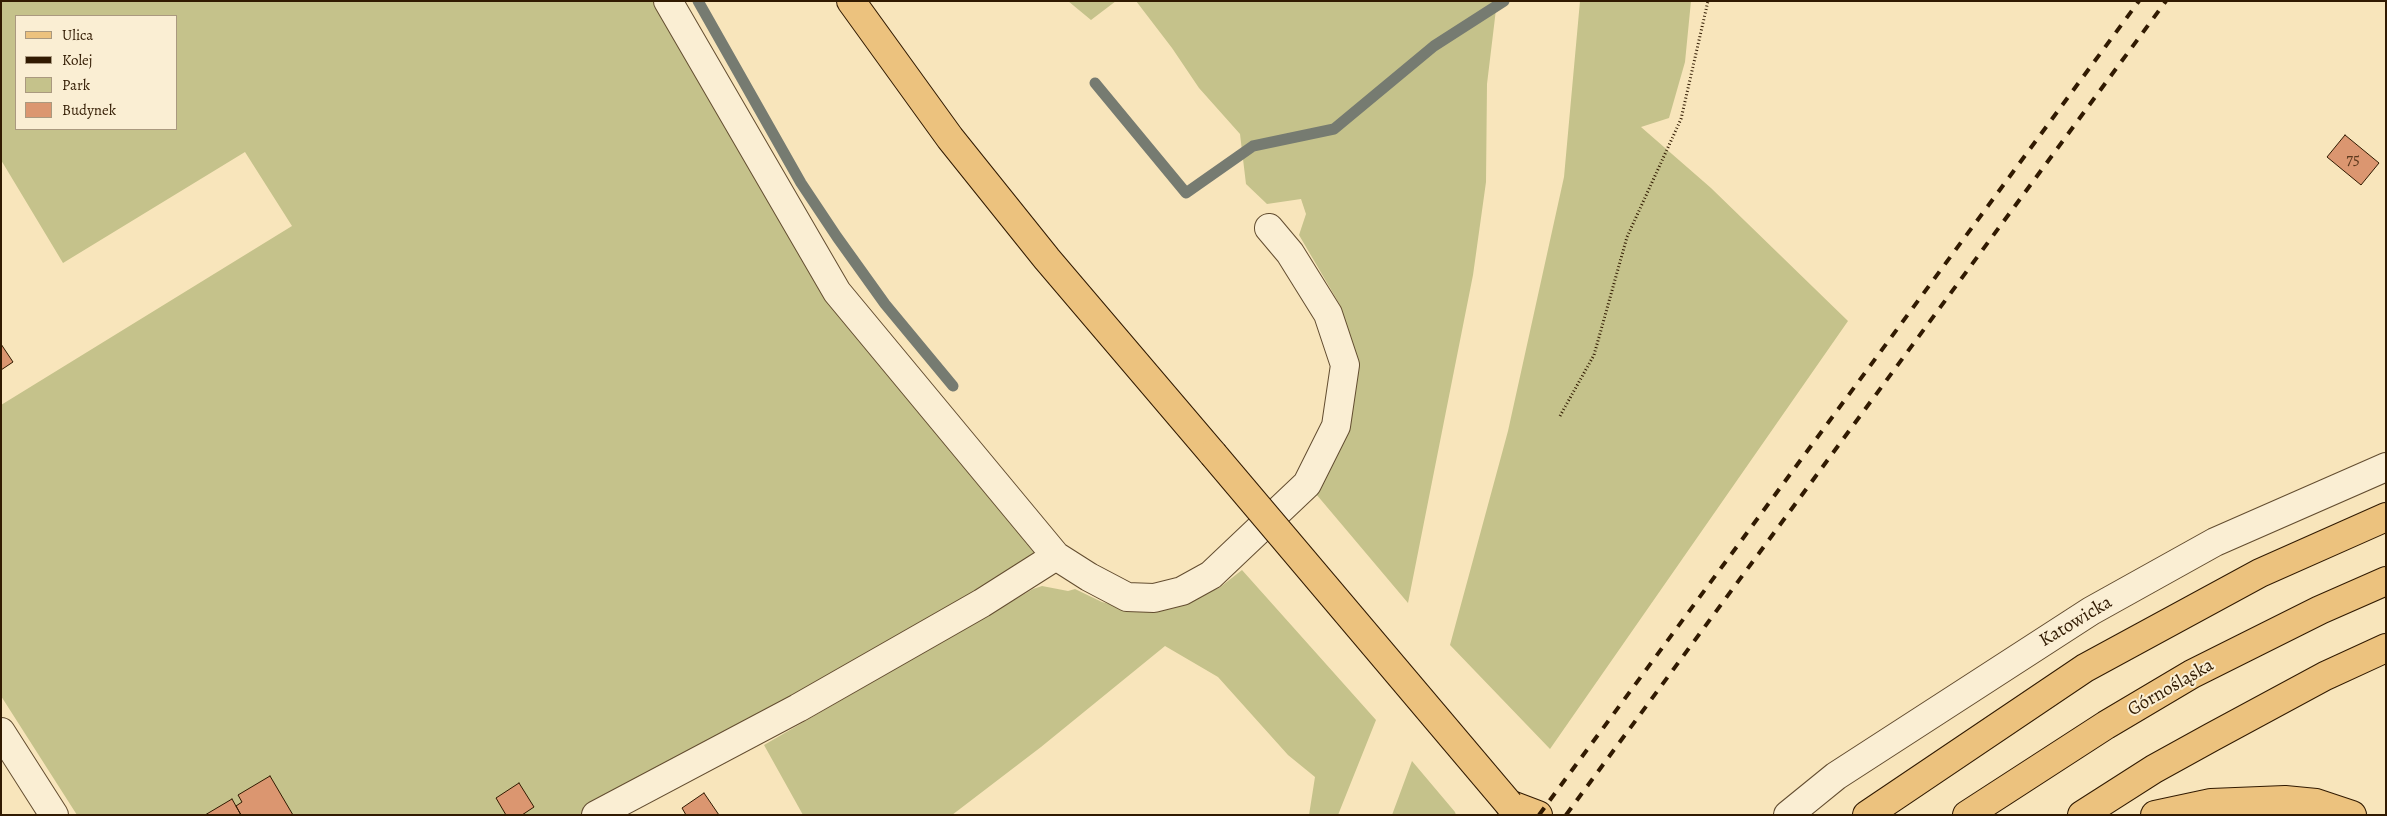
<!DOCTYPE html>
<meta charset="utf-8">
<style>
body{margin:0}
#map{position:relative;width:2387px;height:816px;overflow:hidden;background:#f8e5bb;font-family:Alegreya,serif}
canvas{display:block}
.frame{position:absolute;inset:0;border:2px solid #311a01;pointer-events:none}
.legend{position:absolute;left:15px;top:15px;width:162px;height:115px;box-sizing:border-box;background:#faeed3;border:1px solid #aa997f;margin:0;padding:6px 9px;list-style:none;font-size:15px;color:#311a01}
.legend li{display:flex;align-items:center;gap:10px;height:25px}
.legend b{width:25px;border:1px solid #aa997f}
</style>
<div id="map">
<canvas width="2387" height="816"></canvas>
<div class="frame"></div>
<ul class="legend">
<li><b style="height:6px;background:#ecc27e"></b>Ulica</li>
<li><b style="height:6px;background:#311a01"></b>Kolej</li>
<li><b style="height:14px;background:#c5c28b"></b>Park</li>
<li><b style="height:14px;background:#db9670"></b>Budynek</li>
</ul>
</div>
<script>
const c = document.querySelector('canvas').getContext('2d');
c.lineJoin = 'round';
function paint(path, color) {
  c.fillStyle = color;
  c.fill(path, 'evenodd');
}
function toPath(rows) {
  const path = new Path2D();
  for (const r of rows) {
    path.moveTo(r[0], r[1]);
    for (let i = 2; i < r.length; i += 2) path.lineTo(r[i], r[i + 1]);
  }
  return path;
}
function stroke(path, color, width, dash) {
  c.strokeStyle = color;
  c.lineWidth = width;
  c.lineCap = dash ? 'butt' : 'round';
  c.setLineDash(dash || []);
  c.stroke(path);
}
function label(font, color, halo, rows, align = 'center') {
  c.font = font + ' Alegreya,serif';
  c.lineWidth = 4;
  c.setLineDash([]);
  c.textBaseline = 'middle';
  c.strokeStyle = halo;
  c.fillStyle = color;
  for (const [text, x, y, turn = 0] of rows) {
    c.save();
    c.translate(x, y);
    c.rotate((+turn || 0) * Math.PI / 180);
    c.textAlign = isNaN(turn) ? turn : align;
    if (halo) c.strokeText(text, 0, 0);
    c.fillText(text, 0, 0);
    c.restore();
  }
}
paint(toPath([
 [1,1,656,1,718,107,1038,554,861,658,580,815,77,815,1,696,1,405,292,226,245,152,63,263,1,160],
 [16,16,176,16,176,129,16,129],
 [1068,1,1116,1,1091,20],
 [1136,1,1497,1,1487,84,1486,182,1473,275,1408,603,1316,494,1356,362,1340,305,1299,235,1306,214,1301,199,1267,204,1246,184,1240,134,1199,88,1172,48],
 [1580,1,1691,1,1685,62,1669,118,1641,127,1711,188,1848,321,1550,749,1450,645,1508,431,1564,177],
 [1242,570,1376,720,1338,815,1309,815,1315,777,1288,755,1218,677,1165,646,1041,747,952,815,803,815,764,745,1033,589,1042,586,1068,591,1075,589,1102,602,1131,610,1159,611,1219,588],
 [1412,761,1455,812,1456,815,1392,815]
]), '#c5c28b');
stroke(toPath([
 [698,1,801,183,837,237,885,304,953,386],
 [1095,83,1186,193,1253,146,1334,129,1434,46,1504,1]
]), '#767b71', 11);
const building = toPath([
 [2345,135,2379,163,2361,185,2327,157,2345,135],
 [1,344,13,362,1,370,1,344],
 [270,776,293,815,241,815,236,806,242,802,238,795,270,776],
 [519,783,534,807,522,815,506,815,496,798,519,783],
 [704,793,719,815,686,815,682,808,704,793],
 [232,799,241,815,205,815,232,799]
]);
paint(building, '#db9670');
stroke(building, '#311a01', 1);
const minor = toPath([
 [668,1,837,292,1056,556,1089,577,1127,597,1154,598,1182,591,1211,575,1307,484,1336,426,1345,365,1328,314,1290,253,1269,228],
 [1,732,54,815],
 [596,815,798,708,982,603,1056,556],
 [1788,815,1836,776,2091,611,2215,542,2386,467]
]);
const major = toPath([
 [851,1,950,138,1047,259,1213,454],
 [1509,804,1538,815],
 [1867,815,2085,668,2260,573,2386,517],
 [1967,815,2106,725,2192,674,2320,610,2386,581],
 [2082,815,2154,769,2212,737,2325,676,2386,648],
 [2155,815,2211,803,2285,800,2316,803,2352,815]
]);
stroke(minor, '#634d30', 30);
stroke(major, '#311a01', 30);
stroke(toPath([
 [1560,416,1594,355,1627,237,1681,119,1708,1]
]), '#311a01', 3, [1, 2.5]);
stroke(minor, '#faeed3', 28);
stroke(major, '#ecc27e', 28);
stroke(toPath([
 [1539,815,2139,1],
 [1566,815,2166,1]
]), '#311a01', 4, [9, 9]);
const majorBridge = toPath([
 [1213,454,1509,804]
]);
stroke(majorBridge, '#311a01', 30, []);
stroke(majorBridge, '#ecc27e', 28);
label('16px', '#5c391d', null, [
 ["75",2353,160]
]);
label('19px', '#311a01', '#faeed3', [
 ["Katowicka",2076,622,-31],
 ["Górnośląska",2171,688,-30]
]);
</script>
